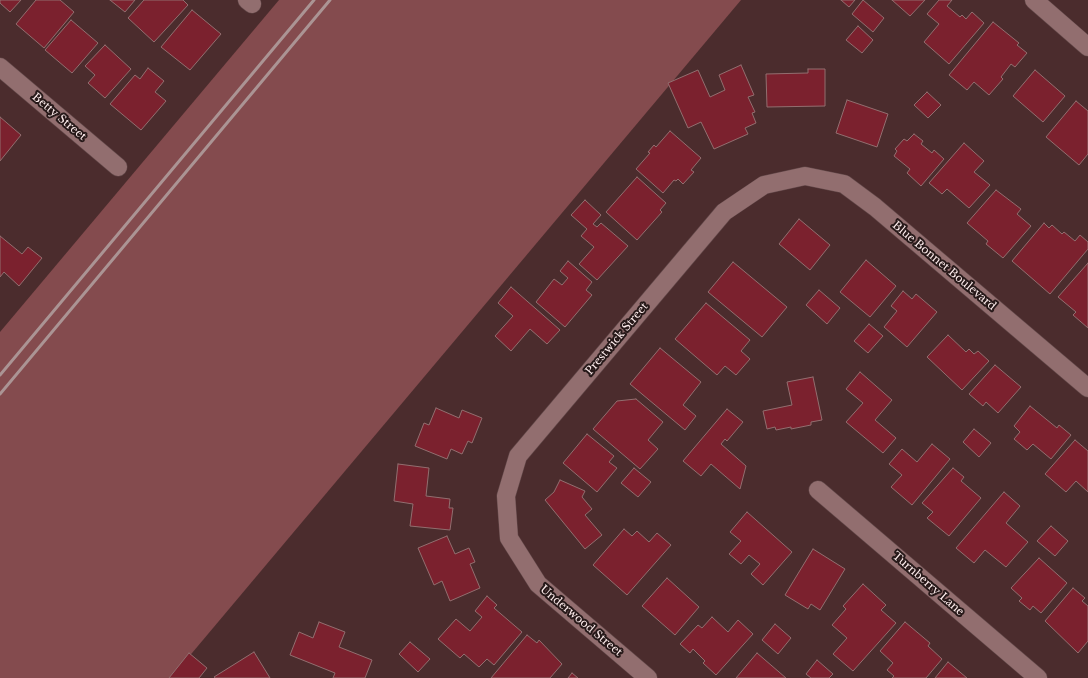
<!DOCTYPE html>
<style>
body{margin:0}
canvas{display:block;background:#4b2c2d}
</style>
<canvas width="1088" height="678"></canvas>
<script>
const c = document.querySelector('canvas').getContext('2d');
c.lineJoin = 'round';
function paint(path, color) {
  c.fillStyle = color;
  c.fill(path, 'evenodd');
}
function toPath(rows) {
  const path = new Path2D();
  for (const r of rows) {
    path.moveTo(r[0], r[1]);
    for (let i = 2; i < r.length; i += 2) path.lineTo(r[i], r[i + 1]);
  }
  return path;
}
function stroke(path, color, width, dash) {
  c.strokeStyle = color;
  c.lineWidth = width;
  c.lineCap = dash ? 'butt' : 'round';
  c.setLineDash(dash || []);
  c.stroke(path);
}
function label(font, color, halo, rows, align = 'center') {
  c.font = font + ' "Libre Baskerville",serif';
  c.lineWidth = 4;
  c.setLineDash([]);
  c.textBaseline = 'middle';
  c.strokeStyle = halo;
  c.fillStyle = color;
  for (const [text, x, y, turn = 0] of rows) {
    c.save();
    c.translate(x, y);
    c.rotate((+turn || 0) * Math.PI / 180);
    c.textAlign = isNaN(turn) ? turn : align;
    if (halo) c.strokeText(text, 0, 0);
    c.fillText(text, 0, 0);
    c.restore();
  }
}
paint(toPath([
 [279,0,741,0,171,678,0,678,0,332]
]), '#844b4e');
const building = toPath([
 [0,0,21,0,10,12,0,3,0,0],
 [36,0,60,0,74,12,44,48,16,24,36,0],
 [110,0,135,0,125,12,110,0],
 [144,0,183,0,188,5,154,42,128,18,144,0],
 [841,0,855,0,849,7,841,0],
 [863,0,884,18,873,32,852,14,863,0],
 [892,0,925,0,910,16,892,0],
 [939,0,952,0,947,6,960,17,962,15,966,19,972,12,984,23,949,64,924,42,939,24,927,14,939,0],
 [192,10,221,34,190,70,161,47,192,10],
 [71,20,98,43,72,73,45,50,71,20],
 [993,22,1019,43,1017,45,1027,53,1015,67,1011,64,1001,77,1003,79,989,95,974,82,967,90,949,75,993,22],
 [858,26,873,40,862,53,846,40,858,26],
 [105,45,131,69,105,98,88,83,95,75,85,66,105,45],
 [741,65,754,95,748,97,755,112,752,113,756,123,745,128,748,134,714,149,701,122,688,128,668,83,698,70,710,97,725,90,719,75,741,65],
 [148,68,164,81,155,92,166,101,141,130,110,104,135,75,140,79,148,68],
 [808,69,825,69,825,106,767,107,766,74,808,73,808,69],
 [1035,70,1065,96,1043,122,1013,96,1035,70],
 [927,92,941,105,928,118,914,105,927,92],
 [847,100,888,114,877,147,836,133,847,100],
 [1076,101,1088,111,1088,154,1079,165,1046,137,1076,101],
 [0,117,21,135,0,161,0,117],
 [670,131,701,158,691,170,694,172,683,184,678,179,676,181,674,180,663,193,636,169,650,153,648,152,654,145,656,147,670,131],
 [914,134,923,141,921,144,932,153,934,150,944,159,921,186,907,173,910,169,894,156,897,151,895,149,904,139,907,141,914,134],
 [964,143,984,161,974,172,990,185,969,208,947,189,942,194,929,183,964,143],
 [637,177,666,203,660,210,662,212,637,240,606,212,637,177],
 [996,190,1021,209,1017,214,1031,226,1003,258,986,244,988,241,967,223,996,190],
 [585,200,601,215,593,224,597,227,601,223,628,246,597,280,579,264,594,247,581,236,587,229,571,215,585,200],
 [799,219,830,245,810,270,779,244,799,219],
 [1044,223,1049,228,1052,225,1062,234,1064,232,1075,241,1080,235,1088,242,1088,249,1050,294,1012,261,1044,223],
 [0,236,22,254,28,247,42,258,19,286,4,272,0,277,0,236],
 [866,260,896,286,870,317,840,292,866,260],
 [568,261,592,282,586,290,592,295,565,327,536,302,554,279,562,285,568,278,560,271,568,261],
 [733,262,787,307,762,337,708,292,733,262],
 [1088,263,1088,328,1073,315,1076,312,1058,297,1088,263],
 [511,287,560,330,547,344,530,329,511,351,495,336,513,316,498,303,511,287],
 [819,290,840,308,827,324,806,305,819,290],
 [903,291,912,299,916,294,937,312,907,347,884,327,897,311,891,306,903,291],
 [706,303,750,340,741,351,750,359,736,375,725,366,717,375,675,339,706,303],
 [869,324,883,336,868,353,854,341,869,324],
 [948,335,966,352,969,349,974,354,978,351,989,361,962,390,927,357,948,335],
 [660,348,701,382,683,405,696,416,685,430,630,384,660,348],
 [995,365,1021,387,998,413,986,402,983,406,969,394,995,365],
 [860,372,892,400,875,420,896,438,883,453,846,422,863,403,846,389,860,372],
 [813,377,822,420,811,422,811,425,791,429,791,427,776,430,775,427,767,429,763,411,792,405,787,382,813,377],
 [636,399,663,422,648,440,658,449,640,469,593,429,617,401,636,399],
 [1030,406,1057,428,1059,425,1071,435,1051,459,1033,444,1027,450,1014,439,1020,432,1014,426,1030,406],
 [436,408,459,418,462,410,482,418,472,443,468,441,462,454,451,449,447,459,415,446,424,423,429,425,436,408],
 [727,409,743,422,727,441,725,439,721,444,746,466,740,489,711,464,701,476,683,461,727,409],
 [974,429,991,443,979,457,963,442,974,429],
 [587,434,614,456,609,462,617,468,597,492,563,463,587,434],
 [1075,440,1088,451,1088,492,1076,481,1066,492,1045,474,1075,440],
 [932,444,950,459,912,505,891,487,902,475,889,464,902,449,917,462,932,444],
 [398,464,429,468,426,496,450,499,449,508,453,508,450,530,410,526,413,504,394,501,398,464],
 [634,468,651,482,638,497,621,483,634,468],
 [953,468,964,477,961,481,981,498,949,536,927,518,933,512,922,503,953,468],
 [560,480,585,491,582,497,592,509,585,515,602,535,585,549,545,500,554,492,560,480],
 [1004,492,1020,506,1006,523,1028,542,1006,567,985,550,974,563,956,548,1004,492],
 [747,512,792,552,763,585,751,574,760,564,749,555,741,564,729,554,741,541,730,532,747,512],
 [1051,526,1068,541,1055,556,1037,541,1051,526],
 [624,529,632,536,637,531,649,542,657,533,671,545,627,595,593,565,624,529],
 [447,536,455,554,469,548,475,562,470,564,480,588,450,601,442,581,434,585,418,548,447,536],
 [813,549,845,569,820,610,811,604,808,609,785,595,813,549],
 [1039,558,1067,583,1041,613,1033,606,1030,610,1019,601,1022,598,1011,588,1039,558],
 [667,578,699,607,675,635,642,606,667,578],
 [863,584,886,605,881,610,896,623,853,671,833,654,847,638,832,625,846,609,843,606,863,584],
 [1073,588,1085,598,1082,601,1088,606,1088,641,1078,653,1045,621,1073,588],
 [487,596,497,605,494,608,522,632,494,665,487,659,479,667,464,654,460,658,438,639,456,619,470,631,482,617,475,611,487,596],
 [712,617,728,632,738,620,753,634,716,675,703,663,705,661,693,649,690,653,680,644,698,625,702,628,712,617],
 [319,622,345,632,339,647,372,660,365,678,333,678,335,673,290,655,299,632,313,638,319,622],
 [905,622,930,643,928,646,942,659,926,678,892,678,894,676,887,670,893,663,880,651,905,622],
 [775,624,791,638,778,654,762,640,775,624],
 [527,635,537,643,539,640,562,664,550,678,491,678,527,635],
 [410,642,430,659,418,672,399,654,410,642],
 [254,652,270,678,215,678,214,677,254,652],
 [189,653,207,668,199,678,169,678,189,653],
 [757,653,786,678,736,678,757,653],
 [817,660,833,674,829,678,811,678,806,674,817,660],
 [948,662,967,678,935,678,948,662],
 [572,673,578,678,568,678,572,673]
]);
paint(building, '#7b212e');
stroke(building, '#926e6f', 1);
const minor = toPath([
 [247,0,252,4],
 [1034,0,1088,47],
 [0,67,118,167],
 [818,490,1038,678],
 [648,678,538,584,509,538,506,496,518,456,724,212,764,185,805,176,844,184,875,207,1088,388]
]);
stroke(minor, '#624849', 19);
stroke(minor, '#926e6f', 18);
stroke(toPath([
 [0,375,314,0],
 [0,394,330,0]
]), '#ab9494', 3);
label('11px', '#fee', '#271919', [
 ["Betty Street",59,117,40],
 ["Blue Bonnet Boulevard",944,266,40],
 ["Prestwick Street",617,339,-50],
 ["Turnberry Lane",928,584,41],
 ["Underwood Street",581,621,40]
]);
</script>
